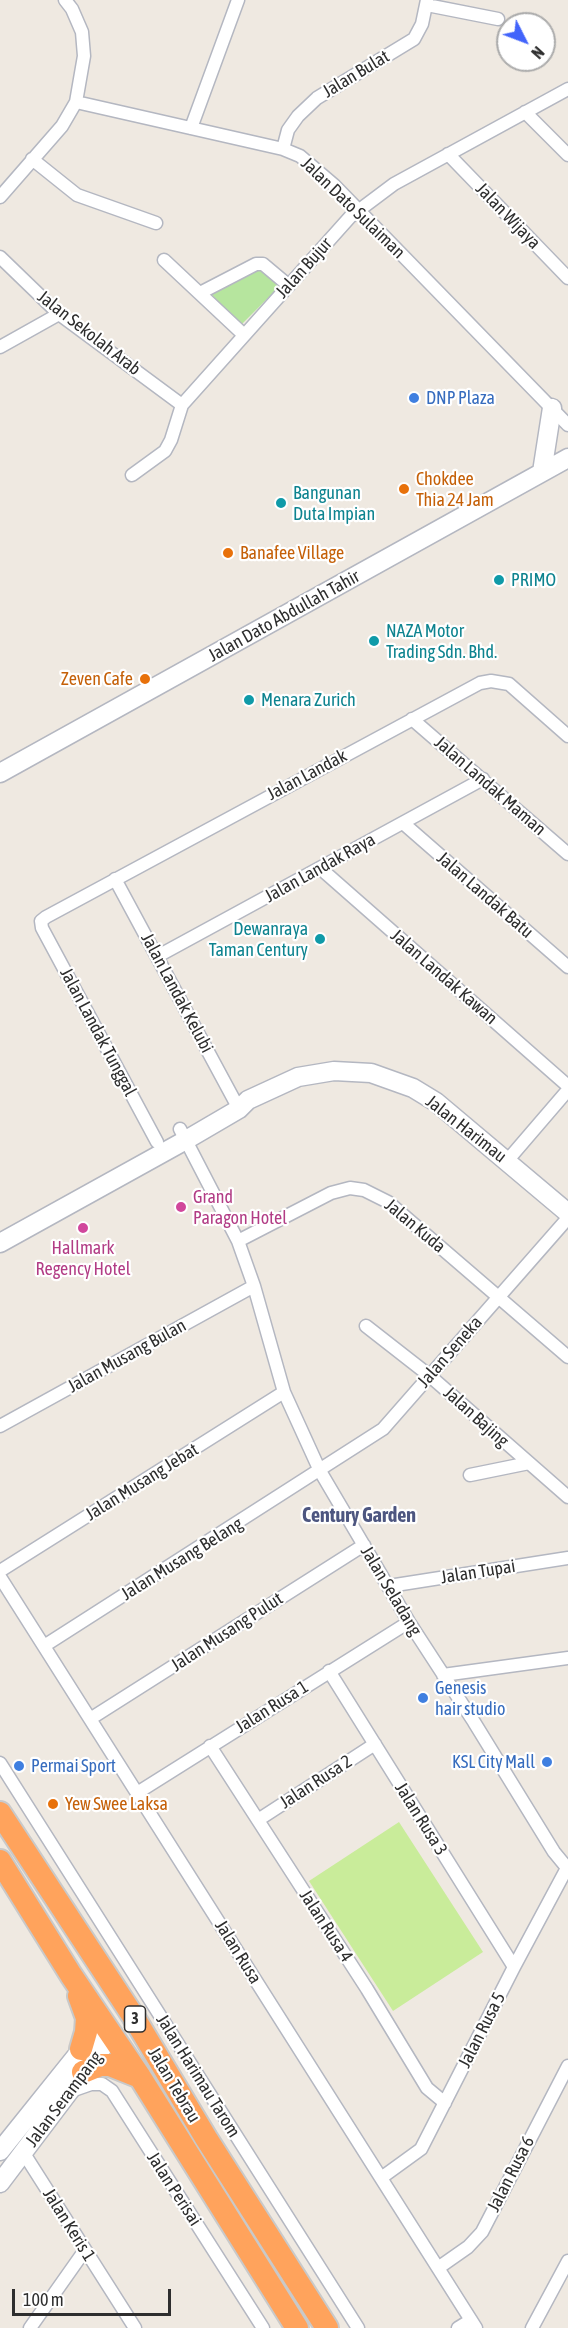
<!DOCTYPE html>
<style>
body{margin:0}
#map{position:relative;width:568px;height:2328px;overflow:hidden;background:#efe9e1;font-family:"Asap Condensed",sans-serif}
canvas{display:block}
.north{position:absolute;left:496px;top:12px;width:60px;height:60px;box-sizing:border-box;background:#fff;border:2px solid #ababab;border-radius:50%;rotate:132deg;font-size:16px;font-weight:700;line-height:24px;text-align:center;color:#2e2e2e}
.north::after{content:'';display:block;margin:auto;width:21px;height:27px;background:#4264fb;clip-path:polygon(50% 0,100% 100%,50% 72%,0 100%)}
.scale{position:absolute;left:12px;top:2289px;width:159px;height:27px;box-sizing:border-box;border:3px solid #2e2e2e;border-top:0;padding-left:8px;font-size:18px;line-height:21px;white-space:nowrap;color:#2e2e2e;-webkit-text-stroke:4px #fff;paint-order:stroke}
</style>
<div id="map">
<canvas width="568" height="2328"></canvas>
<div class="north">N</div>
<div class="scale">100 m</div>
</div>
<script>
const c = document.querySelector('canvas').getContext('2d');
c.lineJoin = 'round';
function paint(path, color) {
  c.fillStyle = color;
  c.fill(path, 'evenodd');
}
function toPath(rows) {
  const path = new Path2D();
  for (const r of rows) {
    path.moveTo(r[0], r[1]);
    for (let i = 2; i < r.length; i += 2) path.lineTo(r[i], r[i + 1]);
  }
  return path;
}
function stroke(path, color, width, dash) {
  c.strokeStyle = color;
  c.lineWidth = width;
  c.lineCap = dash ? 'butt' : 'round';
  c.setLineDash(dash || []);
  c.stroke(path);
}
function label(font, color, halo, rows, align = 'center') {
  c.font = font + ' "Asap Condensed",sans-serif';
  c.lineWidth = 4.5;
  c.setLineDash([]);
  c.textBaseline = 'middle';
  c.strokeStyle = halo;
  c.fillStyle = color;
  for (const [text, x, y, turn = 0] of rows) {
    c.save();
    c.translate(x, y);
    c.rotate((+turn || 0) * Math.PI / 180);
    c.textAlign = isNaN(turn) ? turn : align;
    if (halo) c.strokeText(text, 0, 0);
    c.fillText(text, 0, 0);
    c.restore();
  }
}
paint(toPath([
 [257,269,265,270,282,284,240,326,211,294]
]), '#b6e59e');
paint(toPath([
 [399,1822,483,1952,393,2011,309,1881]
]), '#c9ec9a');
const street = toPath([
 [427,5,498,19],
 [76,102,283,149,300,156,334,185,568,425],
 [525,112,568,155],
 [191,128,238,0],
 [283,149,288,130,298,116,317,98,414,39,422,24,427,0],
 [448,154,568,278],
 [32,159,77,195,156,223],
 [0,197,62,126,76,102,84,56,82,32,72,9,65,0],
 [0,257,59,314,182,405],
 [164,260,244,335],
 [200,293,256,264,263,264,288,285],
 [0,347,59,314],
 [132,475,165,451,171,440,182,405,350,217,394,184,568,89],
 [412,719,568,854],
 [403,823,568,967],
 [320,868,568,1086],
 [115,879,239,1109],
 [158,956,483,779],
 [180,1129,238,1241,254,1286,284,1392,320,1471,409,1622,474,1722,554,1852,568,1869],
 [157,1142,42,928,41,921,46,917,480,683,491,681,509,684,568,736],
 [507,1161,568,1090],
 [238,1241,331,1193,350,1188,364,1190,388,1202,568,1357],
 [366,1326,430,1376,568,1497],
 [0,1426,254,1286],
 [470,1475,529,1463],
 [0,1571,284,1392],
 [0,1577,476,2328],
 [389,1586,568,1558],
 [44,1646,383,1429,568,1218],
 [329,1671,514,1967],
 [443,1675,568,1658],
 [90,1719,364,1545],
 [210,1746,367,1989,427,2088,445,2103],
 [0,1763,358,2328],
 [137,1793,409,1622],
 [258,1820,375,1744],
 [71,2091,91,2084,102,2084,112,2091,263,2328],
 [23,2152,135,2328],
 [381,2178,421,2149,514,1967,567,1868],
 [438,2268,468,2247,482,2232,568,2066],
 [30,2328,85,2250],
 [458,2328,471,2320],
 [532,2328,568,2261]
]);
const secondary = toPath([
 [542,472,552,408],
 [0,773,568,458],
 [0,1243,186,1140,239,1109,248,1100,298,1077,334,1071,371,1073,413,1088,436,1102,568,1213],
 [0,2151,94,2034,109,2030,105,2044,0,2183]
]);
const highway = toPath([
 [0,1813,133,2016,206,2138,327,2328],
 [0,1861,71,1975,140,2077,297,2328],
 [79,1996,87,2018,86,2032,81,2049],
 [83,2072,100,2065,110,2065,140,2077]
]);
stroke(street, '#b4b7c1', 15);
stroke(secondary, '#b4b7c1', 21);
stroke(highway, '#c9c9c9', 26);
stroke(street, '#fff', 12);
stroke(secondary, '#fff', 18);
stroke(highway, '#ffa35c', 22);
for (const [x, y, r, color] of [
 [414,398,6,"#3f7fe0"],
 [404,489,6,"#e8710a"],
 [281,503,6,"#0f9aa8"],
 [228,553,6,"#e8710a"],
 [499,580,6,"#0f9aa8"],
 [374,641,6,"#0f9aa8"],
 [145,679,6,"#e8710a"],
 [249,700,6,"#0f9aa8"],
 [320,939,6,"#0f9aa8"],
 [181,1207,6,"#d1479c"],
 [83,1228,6,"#d1479c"],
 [423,1698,6,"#3f7fe0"],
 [547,1762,6,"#3f7fe0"],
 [19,1766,6,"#3f7fe0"],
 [53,1804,6,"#e8710a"]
]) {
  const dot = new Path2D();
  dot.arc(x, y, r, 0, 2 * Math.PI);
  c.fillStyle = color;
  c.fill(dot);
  stroke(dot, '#fff', 2);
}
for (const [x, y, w] of [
 [135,2019,21]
]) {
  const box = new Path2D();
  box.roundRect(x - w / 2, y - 13, w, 26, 4.5);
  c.fillStyle = '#fff';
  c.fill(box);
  stroke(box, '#2e2e2e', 1.5);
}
label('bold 16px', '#2e2e2e', null, [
 ["3",135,2019]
]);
label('18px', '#2e2e2e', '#fff', [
 ["Jalan Bulat",356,74,-31],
 ["Jalan Dato Sulaiman",353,208,44],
 ["Jalan Wijaya",508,216,46],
 ["Jalan Bujur",304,268,-48],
 ["Jalan Sekolah Arab",89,333,38],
 ["Jalan Dato Abdullah Tahir",284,616,-29],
 ["Jalan Landak",307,775,-28],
 ["Jalan Landak Maman",490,786,41],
 ["Jalan Landak Raya",320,868,-29],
 ["Jalan Landak Batu",485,895,41],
 ["Jalan Landak Kawan",444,977,41],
 ["Jalan Landak Kelubi",177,993,62],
 ["Jalan Landak Tunggal",98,1032,62],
 ["Jalan Harimau",466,1129,38],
 ["Jalan Kuda",415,1226,40],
 ["Jalan Seneka",450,1352,-49],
 ["Jalan Musang Bulan",127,1356,-29],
 ["Jalan Bajing",476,1417,42],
 ["Jalan Musang Jebat",142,1482,-32],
 ["Jalan Musang Belang",182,1559,-32],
 ["Jalan Tupai",478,1572,-9],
 ["Jalan Seladang",391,1591,59],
 ["Jalan Musang Pulut",227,1632,-33],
 ["Jalan Rusa 1",272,1707,-32],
 ["Jalan Rusa 2",316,1782,-33],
 ["Jalan Rusa 3",421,1819,58],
 ["Jalan Rusa 4",326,1926,57],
 ["Jalan Rusa",238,1952,58],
 ["Jalan Rusa 5",482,2030,-63],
 ["Jalan Harimau Tarom",198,2076,58],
 ["Jalan Tebrau",174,2085,59],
 ["Jalan Serampang",64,2099,-53],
 ["Jalan Rusa 6",511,2174,-63],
 ["Jalan Perisai",174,2189,57],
 ["Jalan Keris 1",69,2225,58]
]);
label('18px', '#366cbe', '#fff', [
 ["DNP Plaza",426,398],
 ["Genesis",435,1688],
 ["hair studio",435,1709],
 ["KSL City Mall",535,1762,"right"],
 ["Permai Sport",31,1766]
], 'left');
label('18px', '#c56008', '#fff', [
 ["Chokdee",416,479],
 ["Thia 24 Jam",416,500],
 ["Banafee Village",240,553],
 ["Zeven Cafe",133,679,"right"],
 ["Yew Swee Laksa",65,1804]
], 'left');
label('18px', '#0d838f', '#fff', [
 ["Bangunan",293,493],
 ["Duta Impian",293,514],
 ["PRIMO",511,580],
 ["NAZA Motor",386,631],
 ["Trading Sdn. Bhd.",386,652],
 ["Menara Zurich",261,700],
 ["Dewanraya",308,929,"right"],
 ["Taman Century",308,950,"right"]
], 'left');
label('18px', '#b23c85', '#fff', [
 ["Grand",193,1197],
 ["Paragon Hotel",193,1218],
 ["Hallmark",83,1248,"center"],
 ["Regency Hotel",83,1269,"center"]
], 'left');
label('bold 20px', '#4d5680', '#fff', [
 ["Century Garden",359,1516]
]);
</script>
